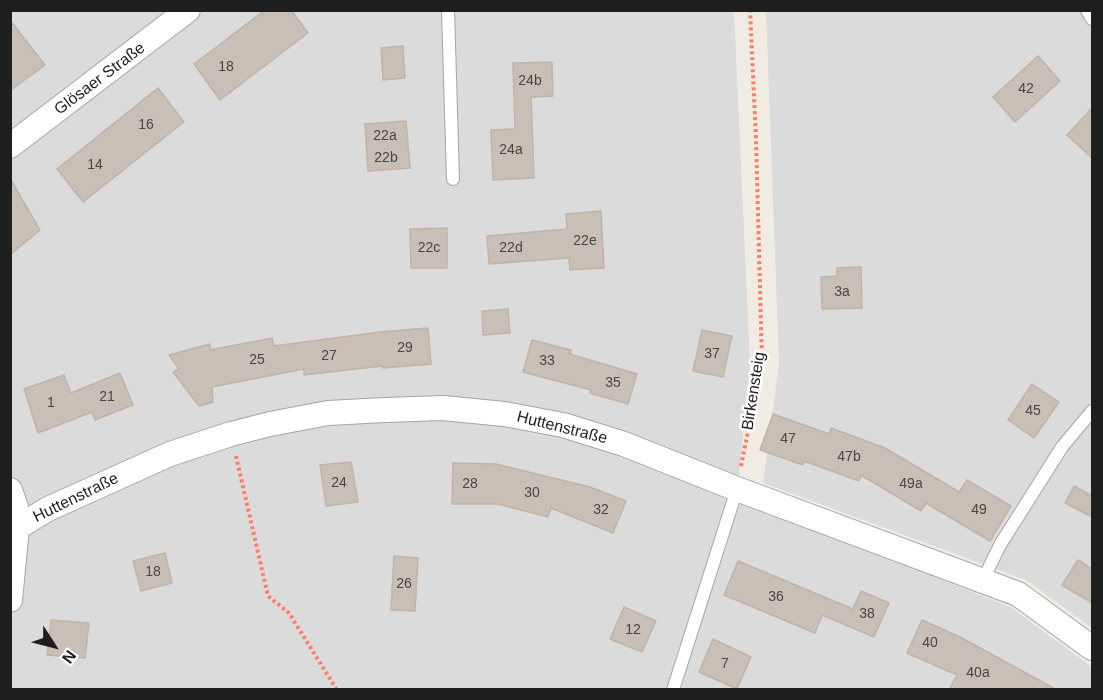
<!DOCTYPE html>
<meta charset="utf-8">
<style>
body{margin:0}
#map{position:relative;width:1103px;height:700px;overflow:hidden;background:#f0ece3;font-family:Helvetica,sans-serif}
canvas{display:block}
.frame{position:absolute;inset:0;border:12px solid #1e1e1e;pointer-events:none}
.north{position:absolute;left:24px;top:616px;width:60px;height:60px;-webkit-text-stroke:4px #fff;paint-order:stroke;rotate:126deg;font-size:16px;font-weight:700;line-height:24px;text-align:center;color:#1e1e1e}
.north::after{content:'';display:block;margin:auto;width:21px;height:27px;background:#1e1e1e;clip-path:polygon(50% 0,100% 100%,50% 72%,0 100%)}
</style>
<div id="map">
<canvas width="1103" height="700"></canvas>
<div class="frame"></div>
<div class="north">N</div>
</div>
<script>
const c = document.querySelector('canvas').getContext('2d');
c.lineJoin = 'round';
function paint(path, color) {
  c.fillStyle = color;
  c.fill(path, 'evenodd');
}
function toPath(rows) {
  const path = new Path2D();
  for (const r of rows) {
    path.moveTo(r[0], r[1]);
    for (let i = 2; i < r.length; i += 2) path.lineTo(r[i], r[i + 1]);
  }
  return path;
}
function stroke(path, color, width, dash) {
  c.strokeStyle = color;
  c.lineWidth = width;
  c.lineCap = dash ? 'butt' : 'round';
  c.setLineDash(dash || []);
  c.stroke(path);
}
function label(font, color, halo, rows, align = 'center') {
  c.font = font + ' Helvetica,sans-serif';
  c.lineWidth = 5;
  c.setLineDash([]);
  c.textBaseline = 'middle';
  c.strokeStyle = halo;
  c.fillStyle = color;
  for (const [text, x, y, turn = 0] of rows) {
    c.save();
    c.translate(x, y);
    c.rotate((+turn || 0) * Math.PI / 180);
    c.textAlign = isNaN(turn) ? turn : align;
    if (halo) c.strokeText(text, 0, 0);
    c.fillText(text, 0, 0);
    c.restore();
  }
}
paint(toPath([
 [10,11,734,11,750,364,737,497,1010,607,1092,667,1092,689,11,689],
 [766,11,1092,11,1092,628,1026,580,763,483,779,364]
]), '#dcdbdb');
const building = toPath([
 [265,10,291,10,308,33,220,100,194,64,265,10],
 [10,20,45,65,10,91,10,20],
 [403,46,405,78,383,80,381,48,403,46],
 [1038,56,1060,81,1015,122,993,97,1038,56],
 [552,62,553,96,531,97,534,178,493,180,491,130,515,129,513,63,552,62],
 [158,88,184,122,83,202,57,169,158,88],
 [1092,108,1092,158,1067,135,1092,108],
 [406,121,410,168,368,171,365,124,406,121],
 [10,178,40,230,10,255,10,178],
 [601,211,604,268,570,270,569,258,489,264,487,236,567,229,566,214,601,211],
 [447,228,447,268,411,268,410,229,447,228],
 [861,267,862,308,822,309,821,277,837,276,837,268,861,267],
 [508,309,510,333,483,335,482,311,508,309],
 [428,328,431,364,383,368,382,366,304,375,304,369,212,387,213,402,199,406,173,372,179,369,169,355,210,344,210,350,272,338,274,346,380,332,428,328],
 [702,330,732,336,723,377,693,371,702,330],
 [532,340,571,350,570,354,637,374,628,404,590,393,591,390,523,372,532,340],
 [120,373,133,405,95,420,92,412,38,433,24,389,64,375,71,393,120,373],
 [1032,384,1059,402,1034,438,1008,420,1032,384],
 [773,414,829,434,831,428,885,448,959,492,967,480,1011,506,990,541,926,503,921,511,861,475,859,481,804,461,803,465,760,450,773,414],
 [351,462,358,502,326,506,320,465,351,462],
 [453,463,496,464,590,487,626,501,613,533,551,508,548,517,498,504,452,504,453,463],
 [1074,486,1092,496,1092,517,1065,503,1074,486],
 [165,553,172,583,141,591,133,561,165,553],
 [394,556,418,558,415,611,391,610,394,556],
 [1078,560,1092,569,1092,603,1062,585,1078,560],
 [738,561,853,609,861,591,889,603,874,637,822,615,815,633,724,595,738,561],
 [624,607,656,621,642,652,610,639,624,607],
 [51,620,89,623,85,658,47,655,51,620],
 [922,620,960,637,1057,690,949,690,957,675,907,653,922,620],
 [713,639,751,657,737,689,699,672,713,639]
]);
paint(building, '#c8bfb6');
stroke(building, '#c2b3a5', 1.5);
const service = toPath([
 [448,10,453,179],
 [1087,10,1092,19],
 [983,580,1000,545,1062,447,1092,411],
 [673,690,737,489]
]);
const minor = toPath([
 [10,146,188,10],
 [10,490,16,507,17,528,10,600],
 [10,532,48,509,170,454,231,434,270,424,328,413,385,410,443,408,504,414,563,425,624,444,737,489,1018,594,1092,648]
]);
stroke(service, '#a5a5a5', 14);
stroke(minor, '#a5a5a5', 26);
stroke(toPath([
 [236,456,268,596,289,613,337,690],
 [741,466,762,362,756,139,750,10]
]), '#ff7e65', 4, [3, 3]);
stroke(service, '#fff', 12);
stroke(minor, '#fff', 24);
label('14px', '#484644', null, [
 ["18",226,67],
 ["24b",530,81],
 ["42",1026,89],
 ["16",146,125],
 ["22a",385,136],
 ["24a",511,150],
 ["22b",386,158],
 ["14",95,165],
 ["22e",585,241],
 ["22c",429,248],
 ["22d",511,248],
 ["3a",842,292],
 ["29",405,348],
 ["37",712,354],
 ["27",329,356],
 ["25",257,360],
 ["33",547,361],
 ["35",613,383],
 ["21",107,397],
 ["1",51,403],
 ["45",1033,411],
 ["47",788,439],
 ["47b",849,457],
 ["24",339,483],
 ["28",470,484],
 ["49a",911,484],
 ["30",532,493],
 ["32",601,510],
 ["49",979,510],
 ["18",153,572],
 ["26",404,584],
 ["36",776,597],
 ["38",867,614],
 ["12",633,630],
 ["40",930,643],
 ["7",725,664],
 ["40a",978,673]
]);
label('16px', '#1e1e1e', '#fff', [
 ["Glösaer Straße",100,79,-37],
 ["Birkensteig",754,391,-81],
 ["Huttenstraße",562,428,14],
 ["Huttenstraße",76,498,-26]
]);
</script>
